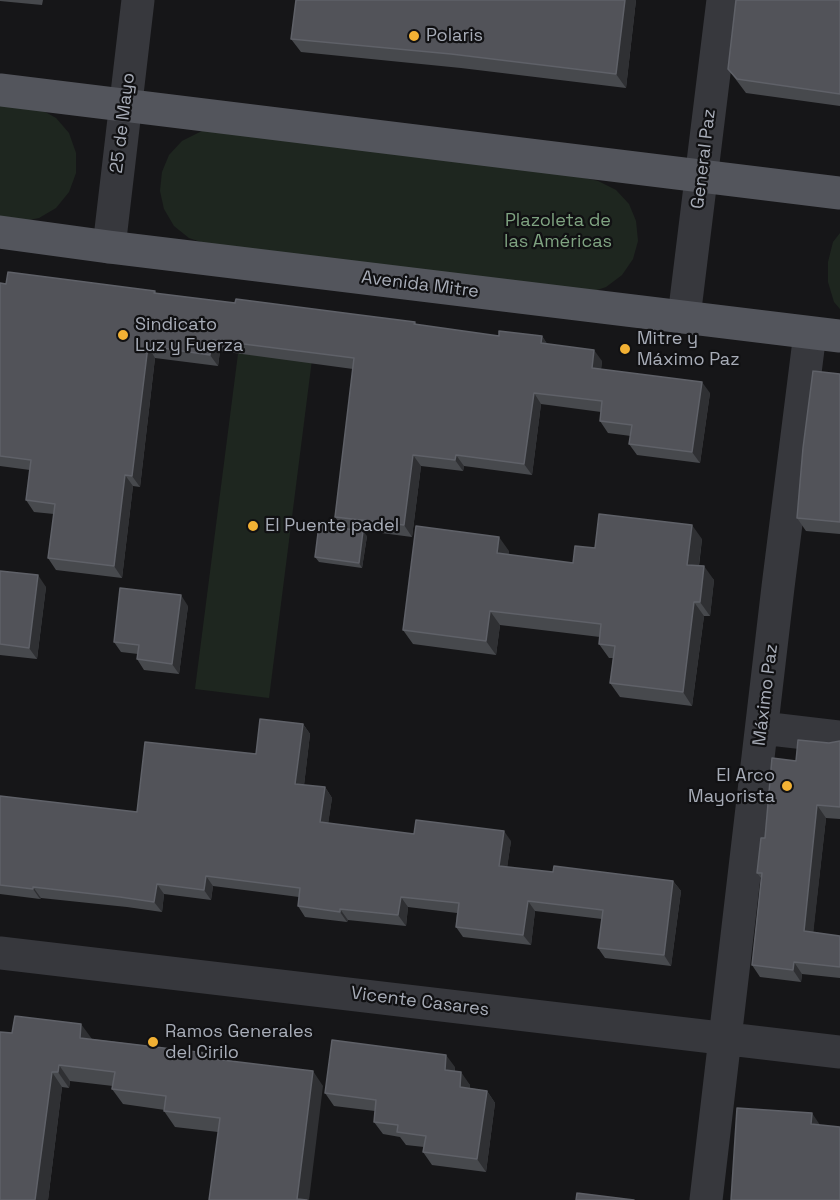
<!DOCTYPE html>
<meta charset="utf-8">
<style>
body{margin:0}
canvas{display:block;background:#161618}
</style>
<canvas width="840" height="1200"></canvas>
<script>
const c = document.querySelector('canvas').getContext('2d');
c.lineJoin = 'round';
function paint(path, color) {
  c.fillStyle = color;
  c.fill(path, 'evenodd');
}
function toPath(rows) {
  const path = new Path2D();
  for (const r of rows) {
    path.moveTo(r[0], r[1]);
    for (let i = 2; i < r.length; i += 2) path.lineTo(r[i], r[i + 1]);
  }
  return path;
}
function stroke(path, color, width, dash) {
  c.strokeStyle = color;
  c.lineWidth = width;
  c.lineCap = dash ? 'butt' : 'round';
  c.setLineDash(dash || []);
  c.stroke(path);
}
function label(font, color, halo, rows, align = 'center') {
  c.font = font + ' "Space Grotesk",sans-serif';
  c.lineWidth = 4.5;
  c.setLineDash([]);
  c.textBaseline = 'middle';
  c.strokeStyle = halo;
  c.fillStyle = color;
  for (const [text, x, y, turn = 0] of rows) {
    c.save();
    c.translate(x, y);
    c.rotate((+turn || 0) * Math.PI / 180);
    c.textAlign = isNaN(turn) ? turn : align;
    if (halo) c.strokeText(text, 0, 0);
    c.fillText(text, 0, 0);
    c.restore();
  }
}
paint(toPath([
 [0,102,38,108,56,118,69,133,76,153,76,173,69,192,56,208,39,218,19,222,0,220],
 [206,129,580,177,598,181,616,190,629,204,636,221,638,241,633,259,622,275,606,287,588,293,207,244,189,238,174,226,164,209,160,191,162,172,169,155,182,141],
 [840,233,840,309,834,302,828,282,828,262,833,242],
 [317,320,269,698,195,689,238,354]
]), '#1e261f');
stroke(toPath([
 [109,247,138,0],
 [684,317,723,0],
 [762,728,840,737],
 [0,953,840,1052],
 [706,1200,778,587,810,333]
]), '#37383d', 33);
stroke(toPath([
 [0,90,840,193],
 [0,232,109,247,840,336]
]), '#53555c', 33);
paint(toPath([
 [0,0,43,0,42,5,0,1],
 [296,0,636,0,626,88,461,68,301,52,291,39],
 [840,0,840,106,746,93,728,69],
 [0,283,155,291,157,294,235,303,415,322,417,325,499,336,542,336,547,344,602,361,601,369,710,393,700,463,637,455,629,444,631,436,608,433,600,421,601,412,541,404,532,475,464,466,463,471,421,466,412,537,343,528,335,517,353,369,220,351,218,366,155,358,140,487,133,486,122,578,56,570,48,558,54,514,34,512,26,500,30,470,0,466],
 [840,374,840,534,806,531,797,518],
 [367,536,362,568,319,562,315,557],
 [702,539,699,566,714,580,710,616,704,616,692,706,620,697,610,683,613,658,609,658,599,644,600,637,500,625,496,655,413,644,403,630,509,551,508,555,573,563,595,548],
 [0,571,46,587,37,659,0,655],
 [188,606,179,674,144,670,137,659,138,654,121,652,114,642],
 [303,724,310,734,304,785,325,787,332,798,328,823,414,834,511,841,507,867,553,872,673,881,681,891,671,966,605,958,598,948,602,919,535,911,531,945,463,937,456,927,457,913,408,907,406,926,348,920,347,922,305,917,298,906,299,897,213,886,211,900,164,894,162,912,127,907,41,898,40,899,0,894,0,796,137,812,256,754],
 [840,741,840,819,826,818,813,932,840,936,840,978,802,974,801,982,760,977,752,965,761,878,757,873,765,838,796,761,829,743],
 [12,1033,92,1039,214,1054,219,1060,323,1086,218,1132,175,1127,164,1111,165,1110,123,1104,112,1089,113,1086,70,1081,69,1088,62,1087,48,1200,0,1200],
 [455,1067,455,1071,470,1085,470,1088,487,1091,495,1103,486,1172,432,1165,423,1152,424,1147,406,1145,400,1137,383,1134,374,1122,375,1111,334,1106,325,1093]
]), '#47494d');
paint(toPath([
 [625,0,636,0,626,88,616,74],
 [542,336,550,348,541,343],
 [212,340,220,351,218,366,210,355],
 [148,346,155,358,140,487,132,476],
 [594,350,602,361,600,380,592,368],
 [702,382,710,393,700,463,692,452],
 [534,393,541,404,532,475,524,464],
 [413,455,421,466,412,537,404,525],
 [456,455,464,466,463,471,455,460],
 [125,475,133,486,122,578,114,566],
 [692,525,702,539,697,579,687,565],
 [363,531,367,536,362,568,359,563],
 [499,537,509,551,507,567,497,553],
 [704,566,714,580,710,616,700,602],
 [38,575,46,587,37,659,29,648],
 [181,595,188,606,179,674,172,664],
 [694,602,704,616,692,706,683,692],
 [490,611,500,625,496,655,486,641],
 [303,724,310,734,303,794,295,784],
 [325,787,332,798,327,832,320,822],
 [817,805,826,818,812,944,804,931],
 [504,831,511,841,506,876,499,866],
 [206,876,213,886,211,900,204,890],
 [673,881,681,891,671,966,664,955],
 [157,884,164,894,162,912,154,902],
 [33,887,41,898,40,899,33,889],
 [401,897,408,907,406,926,398,915],
 [528,901,535,911,531,945,523,935],
 [340,909,348,920,347,922,340,912],
 [794,962,802,974,801,982,793,970],
 [81,1024,92,1039,90,1054,80,1038],
 [446,1055,455,1067,454,1083,445,1070],
 [59,1065,70,1081,69,1088,58,1072],
 [313,1071,323,1086,309,1200,297,1199],
 [52,1072,62,1087,48,1200,35,1200],
 [461,1072,470,1085,469,1100,460,1087],
 [487,1091,495,1103,486,1172,477,1159],
 [812,1113,820,1125,811,1124]
]), '#2f3033');
const building = toPath([
 [296,0,625,0,616,74,451,54,291,39,296,0],
 [736,0,840,0,840,94,737,79,728,69,736,0],
 [8,272,155,291,154,293,235,303,236,299,360,315,415,322,414,324,499,336,499,331,542,336,541,343,594,350,592,368,702,382,692,452,629,444,632,425,600,421,602,401,534,393,524,464,456,455,455,460,413,455,404,525,335,517,354,358,212,340,210,355,148,346,132,476,125,475,114,566,48,558,55,504,26,500,31,460,0,456,0,283,6,284,8,272],
 [813,371,840,374,840,522,797,518,803,448,813,371],
 [599,514,692,525,687,565,704,566,700,602,694,602,683,692,610,683,615,646,599,644,601,624,490,611,486,641,403,630,416,526,499,537,497,553,573,563,575,546,595,548,599,514],
 [319,525,363,531,359,563,315,557,319,525],
 [0,571,38,575,29,648,0,644,0,571],
 [120,588,181,595,172,664,137,659,139,645,114,642,120,588],
 [260,719,303,724,295,784,325,787,320,822,414,834,416,820,504,831,499,866,553,872,554,866,673,881,664,955,598,948,603,910,528,901,523,935,456,927,459,903,401,897,398,915,340,909,340,912,298,906,300,888,206,876,204,890,157,884,154,902,120,897,33,887,33,889,0,885,0,796,137,812,145,742,256,754,260,719],
 [798,740,829,743,840,741,840,807,817,805,804,931,840,936,840,967,794,962,793,970,752,965,762,873,757,873,761,838,765,838,772,758,796,761,798,740],
 [15,1016,81,1024,80,1038,214,1054,214,1059,313,1071,297,1199,307,1200,209,1200,220,1118,164,1111,166,1096,112,1089,115,1072,59,1065,58,1072,52,1072,35,1200,0,1200,0,1032,12,1033,15,1016],
 [332,1040,446,1055,445,1070,461,1072,460,1087,487,1091,477,1159,423,1152,426,1136,397,1132,398,1125,374,1122,376,1100,325,1093,332,1040],
 [737,1108,812,1113,811,1124,840,1127,840,1200,731,1200,737,1108],
 [577,1193,634,1200,576,1200,577,1193]
]);
paint(building, '#525359');
stroke(building, '#5f6168', 1.5);
for (const [x, y, r, color] of [
 [414,36,6,"#f2b134"],
 [123,335,6,"#f2b134"],
 [625,349,6,"#f2b134"],
 [253,526,6,"#f2b134"],
 [787,786,6,"#f2b134"],
 [153,1042,6,"#f2b134"]
]) {
  const dot = new Path2D();
  dot.arc(x, y, r, 0, 2 * Math.PI);
  c.fillStyle = color;
  c.fill(dot);
  stroke(dot, '#111113', 2);
}
label('18px', '#a8adb8', '#111113', [
 ["Polaris",426,36],
 ["Sindicato",135,325],
 ["Luz y Fuerza",135,346],
 ["Mitre y",637,339],
 ["Máximo Paz",637,360],
 ["El Puente padel",265,526],
 ["El Arco",775,776,"right"],
 ["Mayorista",775,797,"right"],
 ["Ramos Generales",165,1032],
 ["del Cirilo",165,1053]
], 'left');
label('18px', '#a8adb8', '#111113', [
 ["25 de Mayo",123,123,-83],
 ["General Paz",704,159,-83],
 ["Avenida Mitre",420,285,7],
 ["Máximo Paz",766,695,-83],
 ["Vicente Casares",420,1002,7]
]);
label('18px', '#7fa381', '#111113', [
 ["Plazoleta de",558,221],
 ["las Américas",558,242]
]);
</script>
